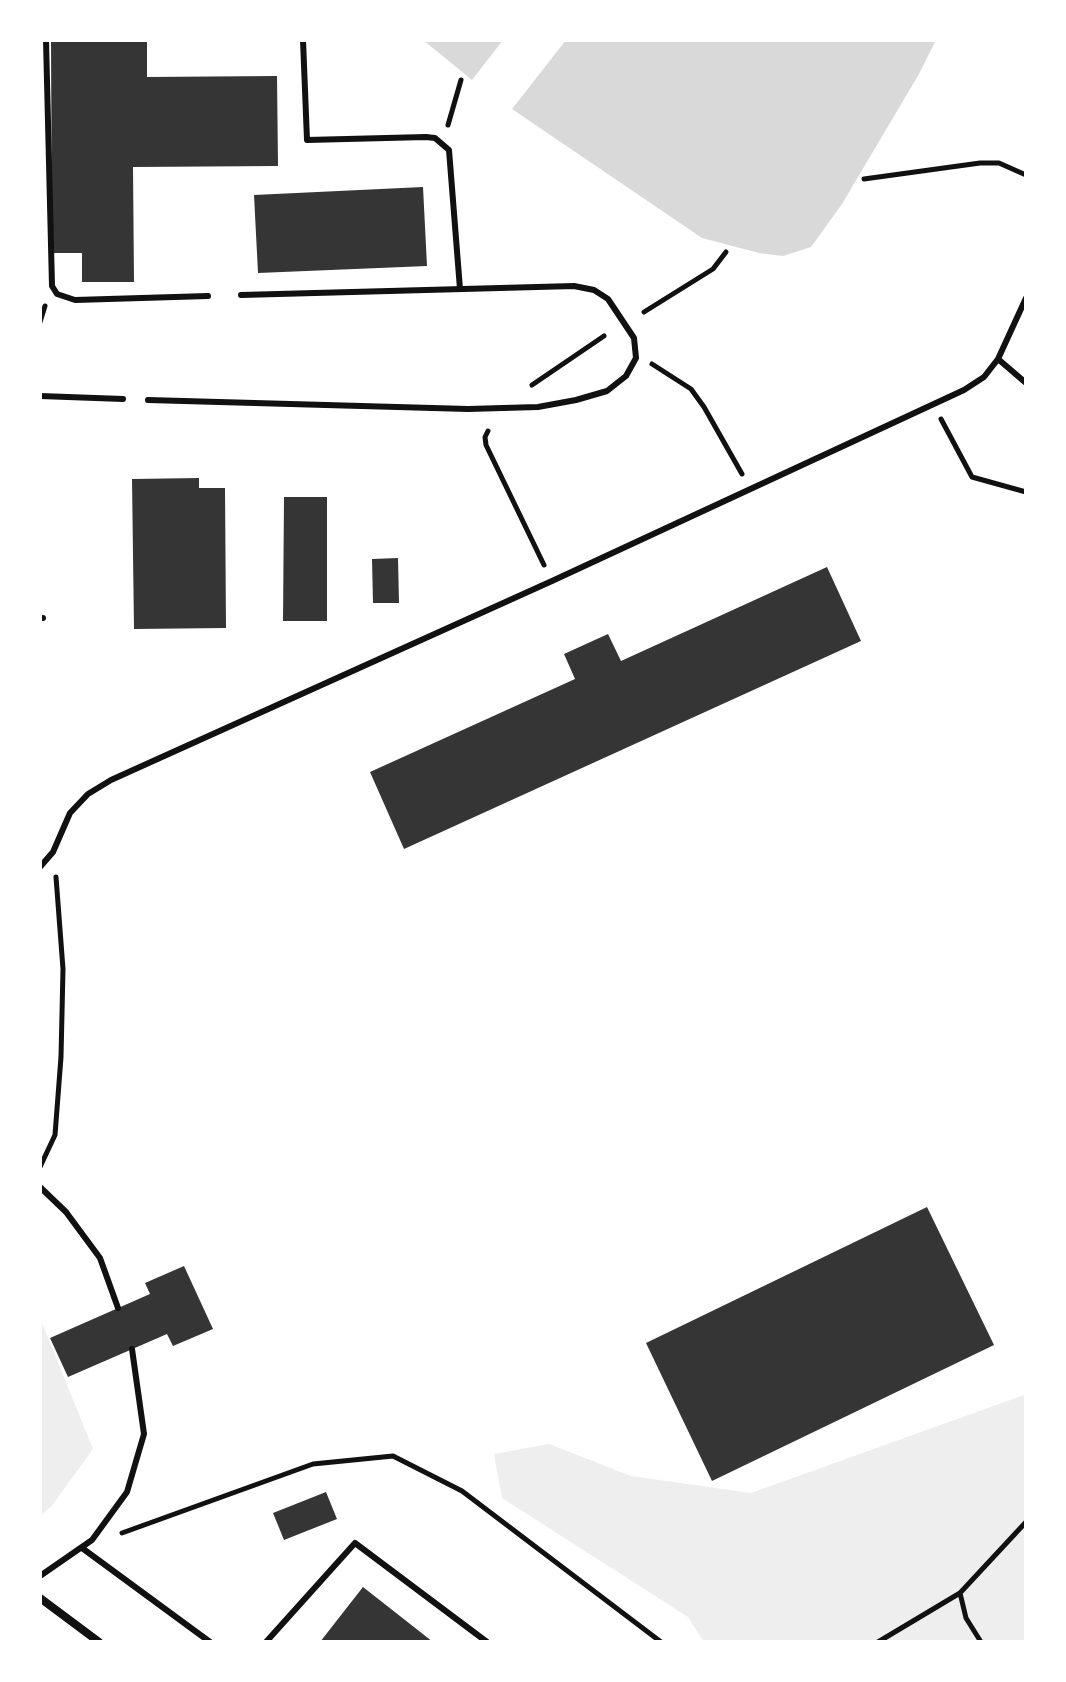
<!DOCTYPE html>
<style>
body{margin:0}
#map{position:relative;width:1066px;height:1682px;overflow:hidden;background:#fff;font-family:"Work Sans",sans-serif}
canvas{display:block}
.frame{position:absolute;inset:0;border:42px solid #fff;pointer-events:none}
</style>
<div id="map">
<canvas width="1066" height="1682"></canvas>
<div class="frame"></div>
</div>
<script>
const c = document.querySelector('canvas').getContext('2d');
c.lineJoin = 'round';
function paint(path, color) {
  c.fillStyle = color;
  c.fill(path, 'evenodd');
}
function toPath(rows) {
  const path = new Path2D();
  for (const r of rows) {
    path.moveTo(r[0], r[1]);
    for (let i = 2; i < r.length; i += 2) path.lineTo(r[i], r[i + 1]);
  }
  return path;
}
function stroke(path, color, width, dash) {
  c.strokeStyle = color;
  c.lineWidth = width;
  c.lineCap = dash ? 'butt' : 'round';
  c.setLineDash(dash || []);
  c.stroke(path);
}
paint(toPath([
 [40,1318,93,1449,51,1507,40,1515],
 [1026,1386,1026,1642,704,1642,688,1617,502,1498,494,1454,549,1444,631,1476,751,1493,1024,1395]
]), '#eee');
paint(toPath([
 [423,40,503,40,472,80],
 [566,40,936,40,919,74,842,204,811,247,783,256,759,253,702,238,512,109]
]), '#d9d9d9');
paint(toPath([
 [51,40,147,40,147,77,277,76,278,166,133,167,134,282,82,282,82,253,52,253],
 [423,187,427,266,258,273,254,195],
 [199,478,199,488,225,488,226,628,134,629,132,479],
 [284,497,327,497,327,621,283,621],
 [398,558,399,603,373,603,372,559],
 [827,567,861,641,404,849,370,772,575,679,564,654,608,634,621,661],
 [927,1207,994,1345,712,1481,646,1343],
 [184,1266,213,1329,173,1346,167,1334,68,1377,50,1338,150,1294,145,1283],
 [326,1492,337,1519,284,1540,273,1513],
 [363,1587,433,1642,320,1642]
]), '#353535');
stroke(toPath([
 [448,125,461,80],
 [864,179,980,163,999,163,1026,175],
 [644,312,713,269,726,252],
 [40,322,45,306],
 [652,364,691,389,704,407,742,474],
 [532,385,604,336],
 [941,419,972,477,1026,492],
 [488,431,485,437,486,445,544,565],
 [40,1167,55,1135,61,1057,63,969,56,877],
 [122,1533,313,1464,393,1456,462,1491,661,1642],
 [960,1593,966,1618,981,1642],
 [878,1642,960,1593,1026,1522]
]), '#111', 5);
stroke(toPath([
 [46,40,52,286,57,294,75,300,208,296],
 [303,40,307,140,426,137,435,138,449,150,460,289],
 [998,359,1026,383],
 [40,396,123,399],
 [148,400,468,409,538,407,576,400,607,391,626,376,636,358,634,338,608,299,594,290,574,286,241,295],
 [40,618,43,618],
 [40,867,53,852,70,813,88,794,111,780,552,581,964,390,984,377,998,359,1026,298],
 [40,1187,66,1212,100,1258,118,1308],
 [82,1548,210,1642],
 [40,1576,92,1540,127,1492,144,1434,132,1349],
 [266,1642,355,1543,487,1642]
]), '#111', 6);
stroke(toPath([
 [40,1598,99,1642]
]), '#111', 8);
</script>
